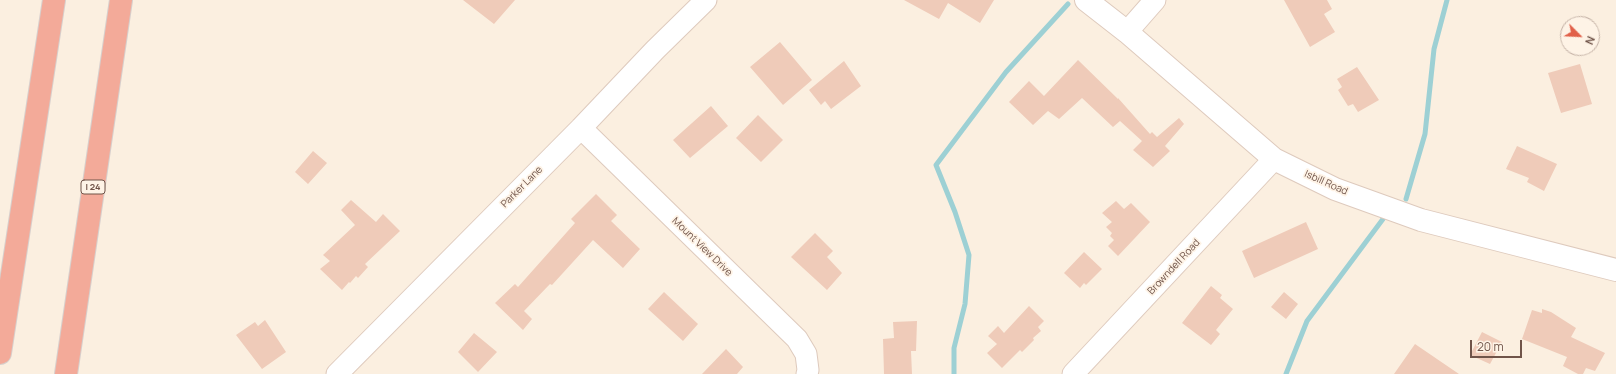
<!DOCTYPE html>
<style>
body{margin:0}
#map{position:relative;width:1616px;height:374px;overflow:hidden;background:#fbefe0;font-family:Manrope,sans-serif}
canvas{display:block}
.north{position:absolute;left:1560px;top:16px;width:40px;height:40px;box-sizing:border-box;background:#fef3e6;border:1px solid #c5b3a7;border-radius:50%;rotate:114deg;font-size:11px;font-weight:700;line-height:16px;text-align:center;color:#705449}
.north::after{content:'';display:block;margin:auto;width:14px;height:18px;background:#e16049;clip-path:polygon(50% 0,100% 100%,50% 72%,0 100%)}
.scale{position:absolute;left:1470px;top:340px;width:52px;height:18px;box-sizing:border-box;border:2px solid #705449;border-top:0;padding-left:5px;font-size:12px;line-height:14px;white-space:nowrap;color:#705449;-webkit-text-stroke:3px #fef3e6;paint-order:stroke}
</style>
<div id="map">
<canvas width="1616" height="374"></canvas>
<div class="north">N</div>
<div class="scale">20 m</div>
</div>
<script>
const c = document.querySelector('canvas').getContext('2d');
c.lineJoin = 'round';
function toPath(rows) {
  const path = new Path2D();
  for (const r of rows) {
    path.moveTo(r[0], r[1]);
    for (let i = 2; i < r.length; i += 2) path.lineTo(r[i], r[i + 1]);
  }
  return path;
}
function stroke(path, color, width, dash) {
  c.strokeStyle = color;
  c.lineWidth = width;
  c.lineCap = dash ? 'butt' : 'round';
  c.setLineDash(dash || []);
  c.stroke(path);
}
function paint(path, color) {
  c.fillStyle = color;
  c.fill(path, 'evenodd');
}
function label(font, color, halo, rows, align = 'center') {
  c.font = font + ' Manrope,sans-serif';
  c.lineWidth = 3.5;
  c.setLineDash([]);
  c.textBaseline = 'middle';
  c.strokeStyle = halo;
  c.fillStyle = color;
  for (const [text, x, y, turn = 0] of rows) {
    c.save();
    c.translate(x, y);
    c.rotate((+turn || 0) * Math.PI / 180);
    c.textAlign = isNaN(turn) ? turn : align;
    if (halo) c.strokeText(text, 0, 0);
    c.fillText(text, 0, 0);
    c.restore();
  }
}
stroke(toPath([
 [1406,199,1425,134,1434,49,1447,0],
 [954,374,954,348,965,304,969,255,955,212,936,165,1006,72,1068,4],
 [1286,374,1307,321,1383,219]
]), '#9dd0d4', 5);
paint(toPath([
 [463,0,515,0,494,24],
 [904,0,994,0,980,23,948,3,939,19],
 [1284,0,1327,0,1332,9,1324,14,1335,32,1310,47],
 [780,42,812,80,783,105,750,67],
 [1078,60,1118,99,1118,98,1150,134,1152,132,1157,137,1179,118,1184,124,1165,146,1170,151,1153,167,1133,150,1142,141,1120,121,1113,127,1082,98,1059,119,1048,111,1033,125,1009,102,1029,81,1044,96],
 [844,61,861,86,831,109,825,101,821,105,809,90],
 [1580,64,1592,104,1561,113,1548,73],
 [1357,67,1379,100,1358,112,1353,104,1348,106,1338,90,1342,87,1337,79],
 [711,106,728,126,690,158,673,140],
 [758,115,783,140,761,162,736,138],
 [1517,146,1557,164,1544,191,1527,182,1529,178,1506,169],
 [313,151,327,163,308,184,295,172],
 [596,194,617,215,611,221,640,249,623,268,593,240,552,285,550,284,524,311,532,319,523,330,495,303,515,284,518,287,575,223,571,219],
 [351,200,376,222,383,214,400,231,365,264,368,267,358,278,356,276,350,283,349,282,342,290,320,269,330,261,323,255,355,225,341,210],
 [1116,201,1124,209,1131,203,1150,222,1118,256,1108,246,1114,240,1110,236,1112,233,1106,227,1112,222,1102,213],
 [1306,222,1318,249,1254,278,1242,251],
 [815,233,833,251,827,257,842,273,827,290,791,257],
 [1084,252,1102,269,1086,285,1084,283,1080,288,1064,273],
 [1211,286,1222,295,1220,298,1233,309,1216,330,1220,334,1211,345,1182,323],
 [664,292,698,324,683,341,648,309],
 [1284,292,1298,304,1286,319,1271,307],
 [1029,306,1044,321,1038,327,1041,331,1033,338,1034,340,1022,352,1020,350,1002,368,987,353,997,344,988,336,998,326,1004,333],
 [1542,309,1551,312,1576,328,1571,337,1605,353,1595,371,1586,368,1583,374,1578,374,1563,366,1567,357,1522,339,1532,310,1542,313],
 [265,320,286,352,262,369,236,335,255,322,258,326],
 [917,321,916,351,911,351,912,374,884,374,883,339,894,338,893,322],
 [1482,332,1502,342,1490,364,1470,355],
 [474,333,497,352,478,372,458,352],
 [1415,344,1459,374,1394,374],
 [726,349,743,367,737,374,702,374]
]), '#efcbb9');
const minor = toPath([
 [1127,32,1155,0],
 [581,128,797,339,806,354,808,370,807,374],
 [337,374,581,128,655,50,706,0],
 [1073,374,1274,159]
]);
const tertiary = toPath([
 [1086,0,1127,32,1274,159,1335,189,1421,220,1616,270]
]);
const motorway = toPath([
 [0,353,54,0],
 [66,374,121,0]
]);
stroke(minor, '#decabd', 23);
stroke(tertiary, '#decabd', 24);
stroke(motorway, '#d7cfcc', 24);
stroke(minor, '#fff', 21);
stroke(tertiary, '#fff', 22);
stroke(motorway, '#f3aa99', 22);
for (const [x, y, w] of [
 [93,187,24]
]) {
  const box = new Path2D();
  box.roundRect(x - w / 2, y - 7, w, 14, 3);
  c.fillStyle = '#fef3e6';
  c.fill(box);
  stroke(box, '#705449', 1);
}
label('bold 9px', '#705449', null, [
 ["I 24",93,187]
]);
label('10px', '#705449', '#fef3e6', [
 ["Isbill Road",1326,183,24],
 ["Parker Lane",522,187,-45],
 ["Mount View Drive",702,247,44],
 ["Browndell Road",1174,267,-47]
]);
</script>
